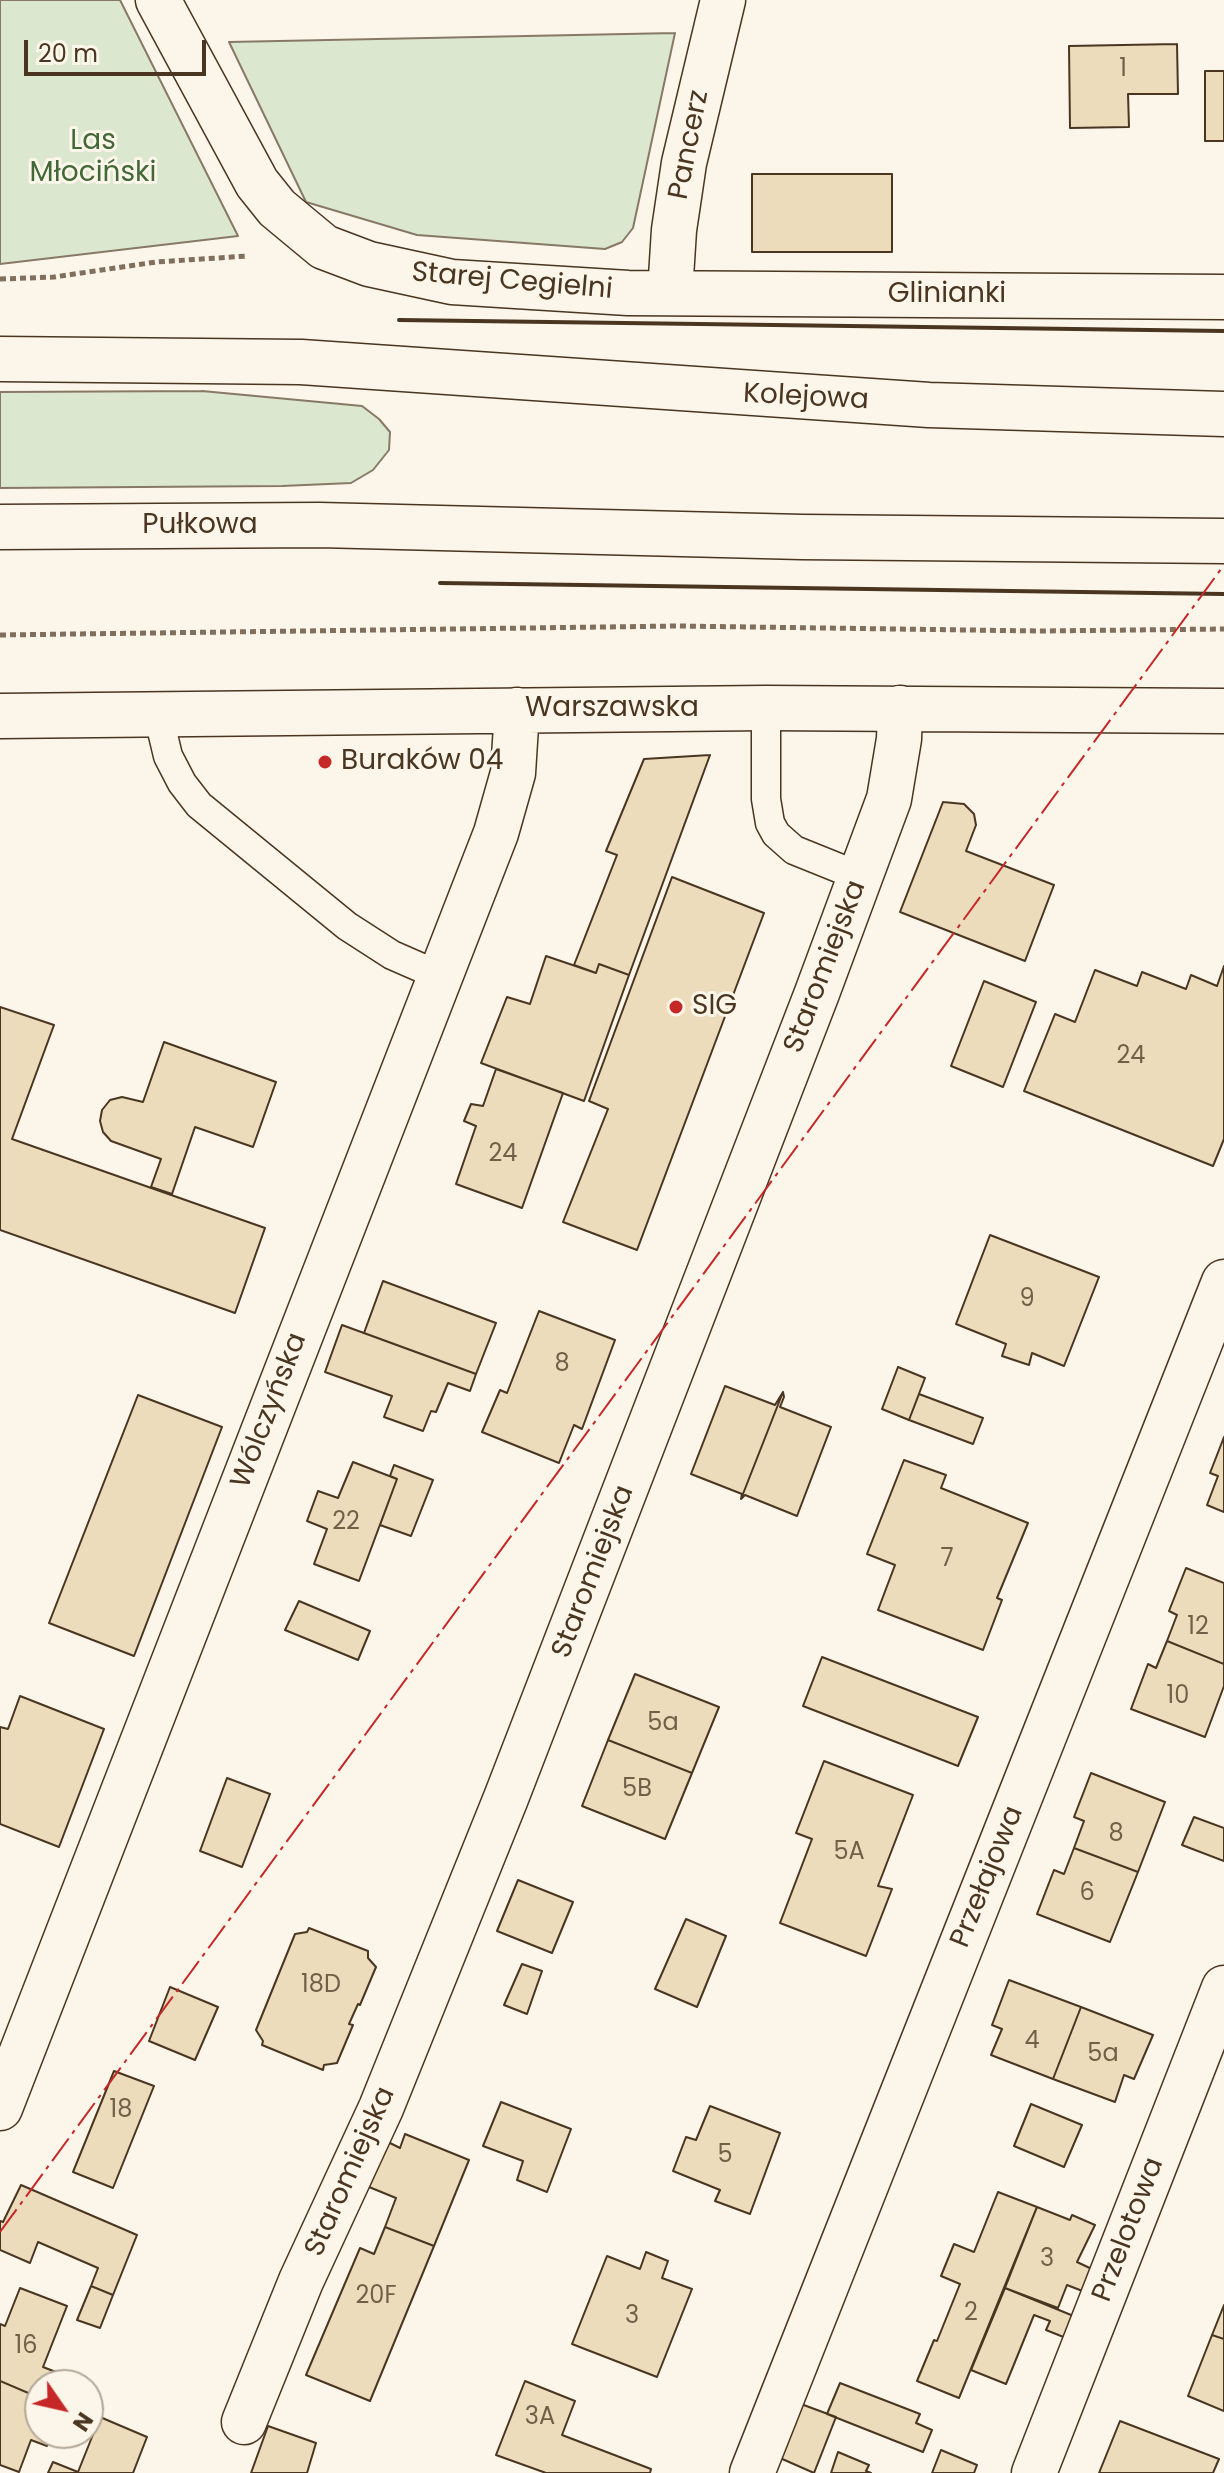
<!DOCTYPE html>
<meta charset="utf-8">
<style>
body{margin:0}
#map{position:relative;width:1224px;height:2473px;overflow:hidden;background:#fbf6e9;font-family:Poppins,sans-serif}
canvas{display:block}
.north{position:absolute;left:24px;top:2369px;width:80px;height:80px;box-sizing:border-box;background:#fbf6e9;border:2px solid #b4a999;border-radius:50%;rotate:124deg;font-size:22px;font-weight:700;line-height:32px;text-align:center;color:#4a3520}
.north::after{content:'';display:block;margin:auto;width:28px;height:36px;background:#c62828;clip-path:polygon(50% 0,100% 100%,50% 72%,0 100%)}
.scale{position:absolute;left:24px;top:40px;width:182px;height:36px;box-sizing:border-box;border:4px solid #4a3520;border-top:0;padding-left:10px;font-size:24px;line-height:28px;white-space:nowrap;color:#4a3520;-webkit-text-stroke:6px #fbf6e9;paint-order:stroke}
</style>
<div id="map">
<canvas width="1224" height="2473"></canvas>
<div class="north">N</div>
<div class="scale">20 m</div>
</div>
<script>
const c = document.querySelector('canvas').getContext('2d');
c.lineJoin = 'round';
function paint(path, color) {
  c.fillStyle = color;
  c.fill(path, 'evenodd');
}
function toPath(rows) {
  const path = new Path2D();
  for (const r of rows) {
    path.moveTo(r[0], r[1]);
    for (let i = 2; i < r.length; i += 2) path.lineTo(r[i], r[i + 1]);
  }
  return path;
}
function stroke(path, color, width, dash) {
  c.strokeStyle = color;
  c.lineWidth = width;
  c.lineCap = dash ? 'butt' : 'round';
  c.setLineDash(dash || []);
  c.stroke(path);
}
function label(font, color, halo, rows, align = 'center') {
  c.font = font + ' Poppins,sans-serif';
  c.lineWidth = 6;
  c.setLineDash([]);
  c.textBaseline = 'middle';
  c.strokeStyle = halo;
  c.fillStyle = color;
  for (const [text, x, y, turn = 0] of rows) {
    c.save();
    c.translate(x, y);
    c.rotate((+turn || 0) * Math.PI / 180);
    c.textAlign = isNaN(turn) ? turn : align;
    if (halo) c.strokeText(text, 0, 0);
    c.fillText(text, 0, 0);
    c.restore();
  }
}
const green = toPath([
 [0,0,120,0,238,236,0,264,0,0],
 [675,33,633,228,622,242,605,249,417,235,306,202,229,42,675,33],
 [202,391,362,406,379,419,390,432,389,450,373,470,351,483,282,486,0,488,0,392,202,391]
]);
paint(green, '#dce7d0');
stroke(green, '#887966', 2);
const building = toPath([
 [1177,44,1178,94,1128,94,1129,127,1070,128,1069,46,1177,44],
 [1205,71,1224,71,1224,141,1205,141,1205,71],
 [752,174,892,174,892,252,752,252,752,174],
 [710,755,629,975,599,964,596,973,574,965,617,855,606,851,644,759,710,755],
 [943,802,964,804,974,814,976,825,966,851,1054,885,1025,961,900,912,943,802],
 [672,877,764,913,637,1250,563,1222,608,1109,589,1101,672,877],
 [546,956,596,973,599,964,629,975,584,1101,481,1063,507,997,530,1004,546,956],
 [1224,966,1224,1139,1213,1166,1024,1091,1055,1014,1075,1022,1095,970,1137,986,1142,972,1186,989,1191,975,1217,986,1224,966],
 [984,981,1036,1002,1003,1087,951,1066,984,981],
 [0,1007,54,1025,12,1139,265,1228,235,1313,0,1230,0,1007],
 [164,1042,276,1082,253,1147,195,1127,172,1194,151,1187,161,1159,111,1141,103,1132,100,1121,102,1110,110,1100,122,1097,143,1102,164,1042],
 [496,1069,563,1093,522,1208,456,1184,476,1126,464,1121,471,1104,483,1106,496,1069],
 [990,1235,1099,1277,1064,1366,1032,1353,1029,1365,1002,1356,1006,1344,956,1324,990,1235],
 [383,1281,496,1323,476,1374,364,1333,383,1281],
 [539,1311,615,1340,582,1429,574,1425,559,1463,482,1432,500,1390,507,1393,539,1311],
 [342,1325,476,1374,470,1391,448,1383,436,1412,431,1411,423,1431,384,1417,392,1396,325,1372,342,1325],
 [898,1367,925,1378,909,1420,882,1409,898,1367],
 [725,1386,775,1405,783,1392,741,1499,742,1494,691,1474,725,1386],
 [783,1392,784,1397,780,1407,831,1427,797,1516,745,1495,741,1499,783,1392],
 [919,1394,983,1418,973,1444,909,1420,919,1394],
 [138,1395,222,1427,134,1656,49,1623,138,1395],
 [1224,1437,1224,1512,1207,1505,1218,1476,1210,1473,1224,1437],
 [904,1460,946,1475,941,1488,1028,1523,997,1598,1002,1600,983,1650,878,1610,895,1565,867,1554,904,1460],
 [353,1462,397,1479,359,1581,314,1564,327,1529,307,1521,318,1491,338,1498,353,1462],
 [394,1465,433,1480,411,1536,380,1525,397,1479,390,1476,394,1465],
 [1186,1568,1224,1583,1224,1664,1167,1641,1177,1615,1169,1611,1186,1568],
 [299,1601,370,1631,358,1660,285,1630,299,1601],
 [1167,1641,1224,1664,1224,1686,1205,1737,1131,1709,1148,1664,1156,1668,1167,1641],
 [822,1657,978,1717,958,1766,803,1706,822,1657],
 [635,1674,719,1707,692,1773,608,1740,635,1674],
 [20,1696,104,1729,59,1847,0,1824,0,1727,8,1729,20,1696],
 [608,1740,692,1773,665,1839,582,1806,608,1740],
 [824,1761,913,1795,878,1886,892,1889,866,1956,780,1923,812,1839,796,1833,824,1761],
 [1091,1773,1165,1802,1138,1872,1074,1848,1084,1821,1074,1817,1091,1773],
 [227,1778,270,1794,242,1867,200,1851,227,1778],
 [1194,1817,1224,1828,1224,1861,1182,1845,1194,1817],
 [1074,1848,1138,1872,1110,1942,1037,1914,1054,1870,1064,1874,1074,1848],
 [518,1880,573,1902,552,1953,497,1931,518,1880],
 [686,1919,726,1936,697,2007,655,1989,686,1919],
 [309,1928,368,1951,368,1958,376,1967,360,2005,358,2004,349,2024,353,2025,337,2063,324,2065,323,2070,262,2045,263,2041,256,2030,295,1934,307,1932,309,1928],
 [522,1964,542,1971,527,2014,504,2005,522,1964],
 [1009,1980,1081,2007,1053,2079,991,2055,1002,2029,992,2025,1009,1980],
 [170,1987,218,2007,195,2060,149,2041,170,1987],
 [1081,2007,1153,2035,1134,2079,1124,2075,1115,2102,1053,2079,1081,2007],
 [114,2071,154,2086,113,2188,73,2172,114,2071],
 [501,2102,571,2129,547,2192,517,2180,523,2161,483,2146,501,2102],
 [1031,2104,1082,2125,1064,2167,1014,2146,1031,2104],
 [710,2106,780,2133,750,2214,715,2201,720,2190,673,2171,686,2137,696,2140,710,2106],
 [405,2134,469,2160,434,2246,385,2227,396,2198,369,2187,388,2142,400,2148,405,2134],
 [21,2185,137,2235,113,2295,91,2286,98,2268,38,2242,30,2263,0,2250,0,2221,3,2222,21,2185],
 [998,2192,1037,2207,959,2398,917,2381,934,2340,937,2341,960,2284,941,2276,954,2244,974,2252,998,2192],
 [1037,2207,1070,2220,1072,2215,1095,2225,1077,2262,1094,2270,1085,2292,1067,2285,1058,2308,1005,2288,1037,2207],
 [385,2227,434,2246,370,2401,306,2375,360,2248,374,2254,385,2227],
 [646,2252,668,2261,662,2278,692,2289,657,2377,572,2344,607,2256,640,2269,646,2252],
 [91,2286,113,2295,100,2328,77,2320,91,2286],
 [20,2288,67,2306,43,2367,79,2381,77,2385,40,2385,40,2398,0,2381,0,2324,5,2326,20,2288],
 [1005,2288,1076,2317,1066,2338,1046,2330,1050,2321,1034,2315,1006,2384,971,2370,1005,2288],
 [1224,2305,1224,2339,1212,2335,1224,2305],
 [1212,2335,1224,2339,1224,2411,1188,2396,1212,2335],
 [0,2381,40,2398,40,2433,52,2433,47,2446,31,2440,19,2472,0,2465,0,2381],
 [525,2381,575,2401,562,2435,651,2469,650,2473,546,2473,496,2455,525,2381],
 [840,2383,920,2414,916,2423,932,2430,923,2452,827,2414,840,2383],
 [801,2404,836,2417,814,2473,780,2458,801,2404],
 [100,2417,147,2437,133,2473,48,2473,53,2462,78,2472,100,2417],
 [1120,2421,1219,2459,1213,2473,1099,2473,1120,2421],
 [268,2426,316,2443,307,2473,251,2473,268,2426],
 [941,2450,977,2465,974,2473,932,2473,941,2450],
 [838,2452,869,2465,866,2471,871,2473,831,2473,838,2452]
]);
paint(building, '#ecdcbc');
stroke(building, '#4a3520', 2);
const service = toPath([
 [766,708,766,799,770,823,776,834,794,850,861,877],
 [158,714,168,756,182,783,199,805,347,926,392,955,440,976]
]);
const minor = toPath([
 [158,0,257,183,277,208,324,247,369,264,452,282,628,293,1224,297],
 [670,293,674,230,684,163,723,0],
 [0,716,766,708,1224,711],
 [0,2108,496,833,513,773,517,710],
 [244,2422,301,2281,381,2108,506,1798,817,993,889,799,899,739,900,708],
 [752,2473,1224,1282],
 [1034,2473,1224,1988]
]);
const trunk = toPath([
 [0,359,301,362,929,405,1224,414],
 [0,527,319,525,802,537,1224,541]
]);
stroke(service, '#4a3520', 31);
stroke(minor, '#4a3520', 47);
stroke(trunk, '#4a3520', 47);
stroke(toPath([
 [0,279,54,277,156,262,248,256],
 [0,635,678,626,1041,631,1224,629]
]), '#7f6f5c', 5, [6, 4]);
stroke(service, '#fbf6e9', 28);
stroke(minor, '#fbf6e9', 44);
stroke(trunk, '#fbf6e9', 44);
stroke(toPath([
 [399,320,1224,331],
 [440,583,1224,594]
]), '#4a3520', 4);
stroke(toPath([
 [0,2232,1224,565]
]), '#c62828', 2, [28, 6, 4, 6]);
for (const [x, y, r, color] of [
 [325,762,8,"#c62828"],
 [676,1007,8,"#c62828"]
]) {
  const dot = new Path2D();
  dot.arc(x, y, r, 0, 2 * Math.PI);
  c.fillStyle = color;
  c.fill(dot);
  stroke(dot, '#fbf6e9', 3);
}
label('24px', '#725f47', null, [
 ["1",1123,70],
 ["24",1131,1057],
 ["24",503,1155],
 ["9",1027,1300],
 ["8",562,1365],
 ["22",346,1523],
 ["7",947,1560],
 ["12",1198,1628],
 ["10",1178,1697],
 ["5a",663,1724],
 ["5B",637,1790],
 ["8",1116,1835],
 ["5A",849,1853],
 ["6",1087,1894],
 ["18D",321,1986],
 ["4",1032,2042],
 ["5a",1103,2055],
 ["18",121,2111],
 ["5",725,2156],
 ["3",1047,2260],
 ["20F",376,2297],
 ["2",971,2314],
 ["3",632,2317],
 ["16",26,2347],
 ["3A",540,2418]
]);
label('28px', '#436837', '#fbf6e9', [
 ["Las",93,142],
 ["Młociński",93,174]
]);
label('28px', '#4a3520', '#fbf6e9', [
 ["Pancerz",690,145,-79],
 ["Starej Cegielni",512,282,5],
 ["Glinianki",947,295],
 ["Kolejowa",806,398,3],
 ["Pułkowa",200,526],
 ["Warszawska",612,709],
 ["Staromiejska",826,967,-69],
 ["Wólczyńska",270,1411,-69],
 ["Staromiejska",594,1572,-69],
 ["Przełajowa",988,1877,-68],
 ["Staromiejska",351,2172,-66],
 ["Przelotowa",1129,2230,-69]
]);
label('28px', '#4a3520', '#fbf6e9', [
 ["Buraków 04",341,762],
 ["SIG",692,1007]
], 'left');
</script>
